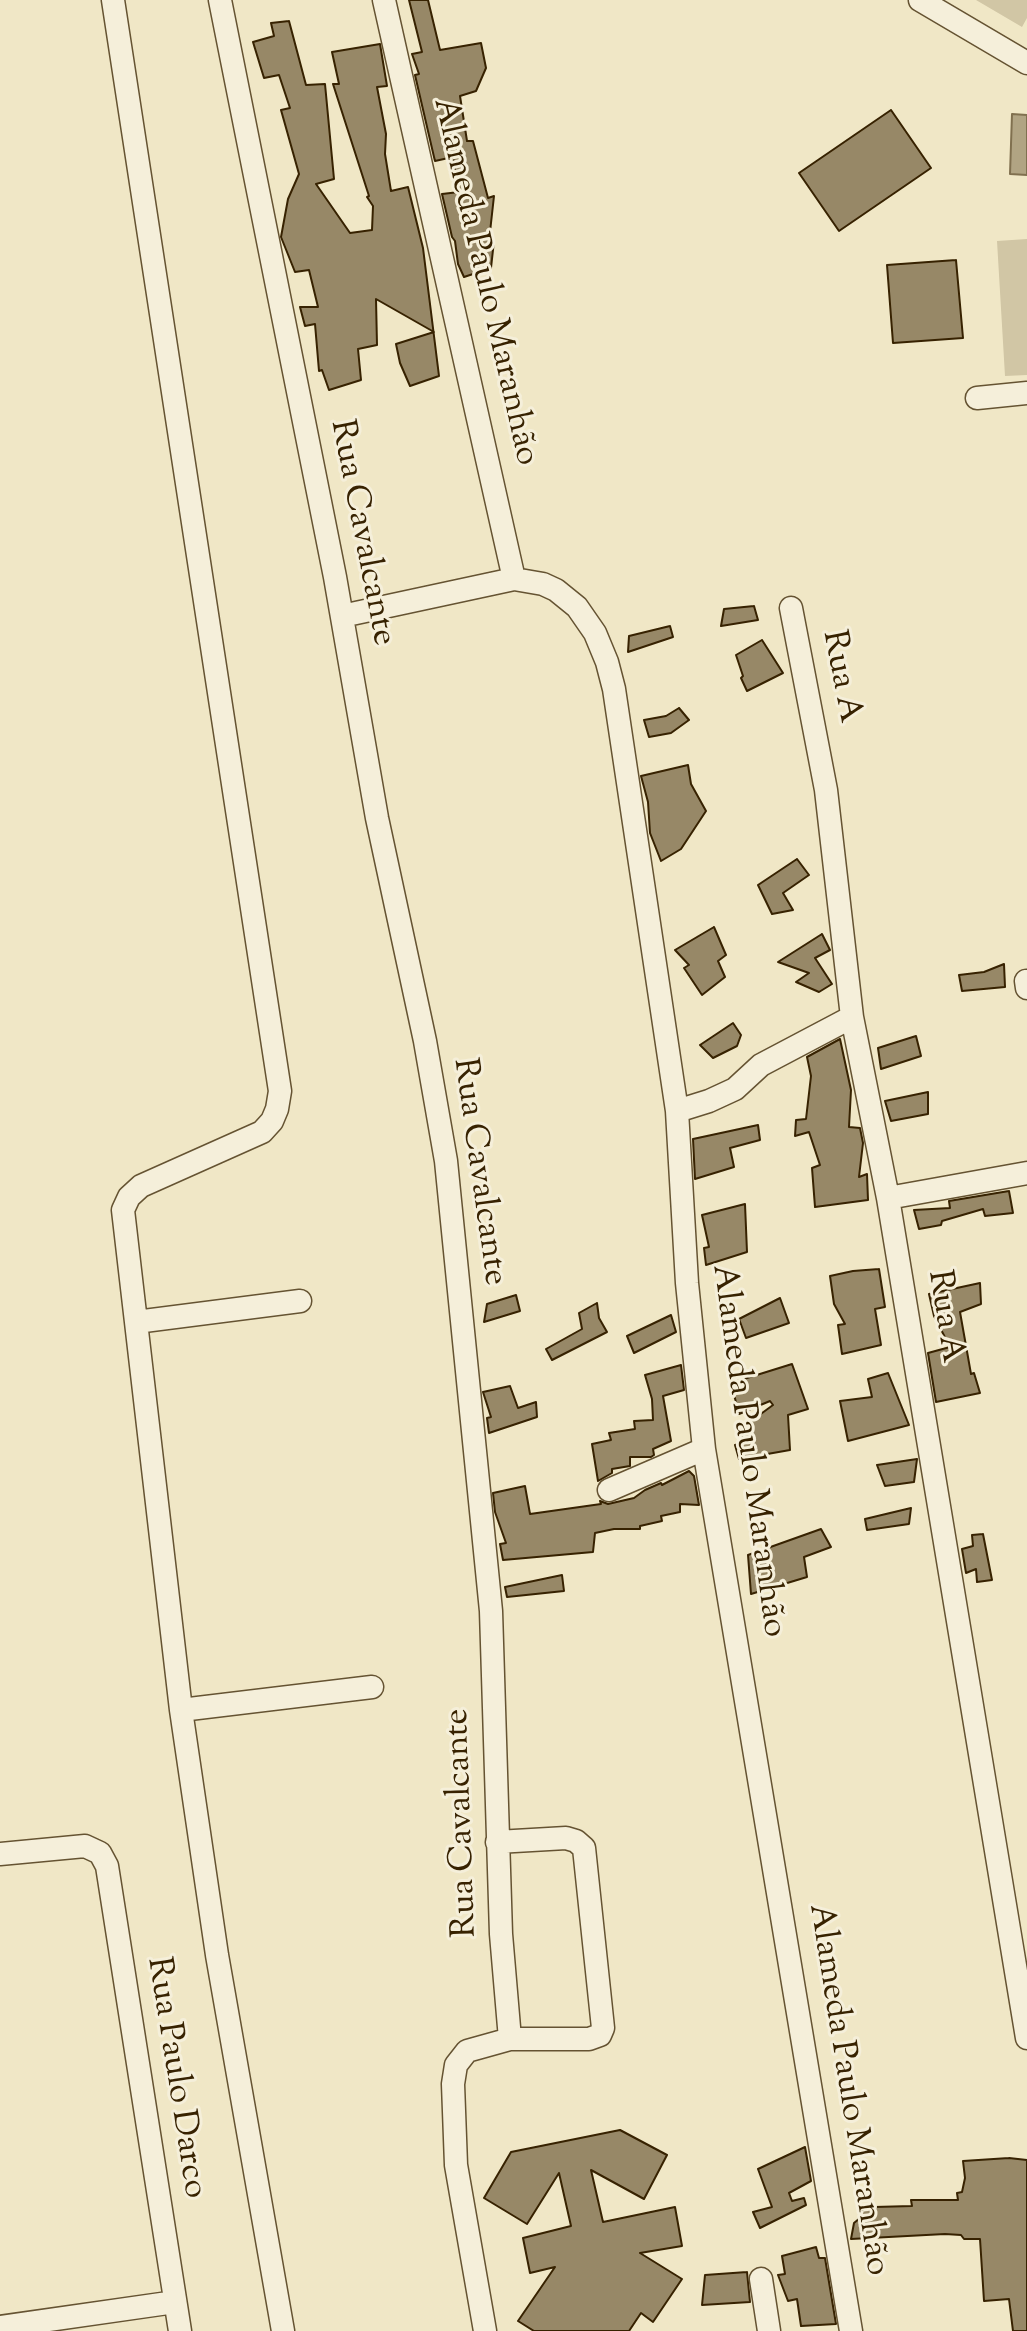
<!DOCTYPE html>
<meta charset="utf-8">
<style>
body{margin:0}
canvas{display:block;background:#f0e7c6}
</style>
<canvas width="1027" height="2331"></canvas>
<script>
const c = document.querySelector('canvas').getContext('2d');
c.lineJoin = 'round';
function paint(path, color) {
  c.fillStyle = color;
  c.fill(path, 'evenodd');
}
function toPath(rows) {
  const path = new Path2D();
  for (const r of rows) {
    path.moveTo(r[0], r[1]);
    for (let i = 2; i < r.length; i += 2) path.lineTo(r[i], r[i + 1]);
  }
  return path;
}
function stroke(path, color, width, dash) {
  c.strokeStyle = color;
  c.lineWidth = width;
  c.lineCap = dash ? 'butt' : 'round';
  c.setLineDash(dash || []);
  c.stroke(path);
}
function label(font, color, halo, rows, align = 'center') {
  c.font = font + ' "Sorts Mill Goudy",serif';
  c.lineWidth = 6;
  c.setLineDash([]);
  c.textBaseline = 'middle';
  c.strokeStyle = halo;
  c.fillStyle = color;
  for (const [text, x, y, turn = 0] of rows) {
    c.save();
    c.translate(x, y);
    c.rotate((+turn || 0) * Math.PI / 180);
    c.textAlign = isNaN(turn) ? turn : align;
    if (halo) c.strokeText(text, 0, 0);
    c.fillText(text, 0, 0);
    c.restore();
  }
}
paint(toPath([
 [976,0,1027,0,1027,18,1022,27],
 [1027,239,1027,375,1005,376,997,241]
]), '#d1c6a5');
const water = toPath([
 [1012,114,1027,115,1027,175,1010,174,1012,114]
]);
paint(water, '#b1a483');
stroke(water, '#80704f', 2);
const building = toPath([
 [409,0,428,0,440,50,481,43,486,68,476,91,460,96,467,141,473,141,488,198,494,196,489,241,494,241,491,268,464,277,458,264,455,241,452,237,442,194,459,192,453,157,435,161,434,157,415,75,419,74,412,54,422,52,409,0],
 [289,21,306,85,325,84,334,179,316,184,350,233,372,230,373,206,367,197,369,196,333,84,339,84,332,52,380,44,387,86,377,87,386,134,385,154,391,191,408,187,423,248,439,376,410,386,400,363,396,344,434,332,376,299,377,345,358,349,361,380,329,390,322,370,319,371,315,324,305,326,300,307,318,307,309,270,295,272,281,237,288,199,299,174,281,110,290,108,279,75,264,78,253,42,274,36,271,23,289,21],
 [891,110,931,168,839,231,799,173,891,110],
 [956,260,963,338,893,343,887,265,956,260],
 [754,606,758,620,721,626,724,609,754,606],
 [670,626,673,637,628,652,629,636,670,626],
 [762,640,783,673,747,691,741,678,743,676,736,655,762,640],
 [679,708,689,720,671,733,649,737,644,720,666,716,679,708],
 [688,765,691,784,706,811,681,849,661,861,650,833,648,802,641,776,688,765],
 [797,859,809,875,783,893,793,910,772,914,758,885,797,859],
 [714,927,726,955,718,961,725,977,702,995,684,968,689,965,675,950,714,927],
 [822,934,830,950,815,958,832,984,819,992,796,982,809,973,778,962,822,934],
 [1004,964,1005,987,962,991,959,975,984,972,1004,964],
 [733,1023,741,1035,737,1046,713,1058,700,1045,733,1023],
 [916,1036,921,1056,881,1069,878,1048,916,1036],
 [840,1039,851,1090,849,1127,860,1128,863,1143,859,1177,867,1174,868,1200,815,1207,812,1168,820,1165,809,1132,795,1136,796,1120,806,1119,811,1076,807,1057,840,1039],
 [928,1092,928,1114,891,1121,885,1101,928,1092],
 [758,1125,760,1140,730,1148,734,1167,695,1179,693,1139,758,1125],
 [1009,1191,1013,1213,985,1216,983,1209,942,1221,941,1225,919,1229,914,1210,950,1208,949,1201,1009,1191],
 [745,1204,747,1252,706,1265,704,1248,709,1247,702,1215,745,1204],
 [879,1269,885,1307,875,1309,881,1345,842,1354,838,1325,845,1324,834,1304,830,1276,853,1271,879,1269],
 [980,1283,981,1304,960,1312,971,1374,974,1373,980,1393,936,1402,928,1353,950,1347,934,1316,929,1294,980,1283],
 [516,1295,520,1311,484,1322,487,1304,516,1295],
 [780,1298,789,1323,746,1338,739,1319,780,1298],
 [597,1303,599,1318,607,1332,552,1360,546,1349,582,1329,579,1313,597,1303],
 [671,1315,676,1332,634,1353,627,1336,671,1315],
 [792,1364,808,1409,788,1415,790,1450,739,1459,735,1445,745,1442,739,1430,773,1405,770,1401,739,1414,731,1383,792,1364],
 [681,1365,684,1390,663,1396,671,1441,653,1449,654,1455,651,1457,630,1457,630,1466,612,1469,612,1473,598,1481,592,1444,611,1440,609,1433,635,1429,634,1421,653,1420,652,1399,645,1375,681,1365],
 [888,1373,909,1425,848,1441,840,1401,872,1397,868,1379,888,1373],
 [510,1386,518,1408,536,1402,537,1417,489,1433,487,1418,491,1417,483,1392,510,1386],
 [917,1459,914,1482,885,1486,877,1465,917,1459],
 [689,1471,694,1476,699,1505,680,1504,680,1512,661,1516,662,1521,640,1526,640,1529,614,1529,595,1533,593,1552,503,1560,500,1544,506,1543,495,1512,493,1493,525,1486,530,1514,601,1504,600,1501,608,1504,634,1498,645,1490,661,1483,662,1485,689,1471],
 [911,1508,909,1524,867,1530,865,1519,911,1508],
 [821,1529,831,1547,804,1557,807,1577,751,1594,748,1555,821,1529],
 [983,1534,992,1580,977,1582,976,1569,966,1573,962,1549,973,1546,972,1535,983,1534],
 [562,1575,564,1591,507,1597,505,1587,562,1575],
 [620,2130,667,2155,644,2199,591,2170,603,2222,675,2207,682,2246,640,2253,682,2279,653,2322,641,2313,629,2331,534,2331,518,2321,555,2267,530,2273,523,2238,571,2226,559,2173,527,2224,484,2198,511,2152,620,2130],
 [805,2147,811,2181,789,2193,792,2201,804,2198,806,2205,760,2228,753,2212,772,2207,758,2169,805,2147],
 [1009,2158,1027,2160,1027,2331,1013,2331,1009,2299,984,2301,980,2239,964,2239,961,2235,945,2234,851,2239,854,2223,860,2218,862,2210,874,2210,874,2207,912,2206,911,2200,958,2200,957,2193,962,2192,965,2178,963,2161,1009,2158],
 [816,2247,819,2258,825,2258,836,2324,801,2326,797,2299,788,2301,778,2275,785,2274,782,2256,816,2247],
 [747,2272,750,2302,702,2305,705,2275,747,2272]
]);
paint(building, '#978867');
stroke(building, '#372201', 2);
const minor = toPath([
 [113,0,280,1091,277,1109,272,1121,262,1132,141,1186,129,1197,123,1210,181,1710,217,1955,283,2331],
 [220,0,335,577,377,818,425,1041,446,1161,491,1611,501,1934,510,2039,467,2051,456,2065,453,2084,456,2165,485,2331],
 [384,0,514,579],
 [920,0,1027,63],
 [977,398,1027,393],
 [791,608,826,790,852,1017,888,1198,1027,2038],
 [342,616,514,579,543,584,556,590,577,607,595,633,607,662,614,689,677,1111,687,1283,704,1449,851,2331],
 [1026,981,1027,988],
 [677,1111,709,1101,735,1089,761,1065,852,1017],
 [888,1198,1027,1173],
 [136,1322,300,1301],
 [609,1490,704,1449],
 [181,1710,372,1687],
 [497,1842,566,1838,576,1841,584,1848,603,2028,600,2035,589,2039,510,2039],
 [0,1854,85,1846,100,1853,107,1866,180,2331],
 [761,2279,769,2331],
 [0,2327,175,2302]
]);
stroke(minor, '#655332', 25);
stroke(minor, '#f5efda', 22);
label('34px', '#372201', '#f5efda', [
 ["Alameda Paulo Maranhão",483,282,77],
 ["Rua Cavalcante",360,533,79],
 ["Rua A",839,677,79],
 ["Rua Cavalcante",477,1172,82],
 ["Rua A",943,1317,81],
 ["Alameda Paulo Maranhão",746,1451,82],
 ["Rua Cavalcante",464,1823,-92],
 ["Rua Paulo Darco",174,2078,81],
 ["Alameda Paulo Maranhão",846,2090,81]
]);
</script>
